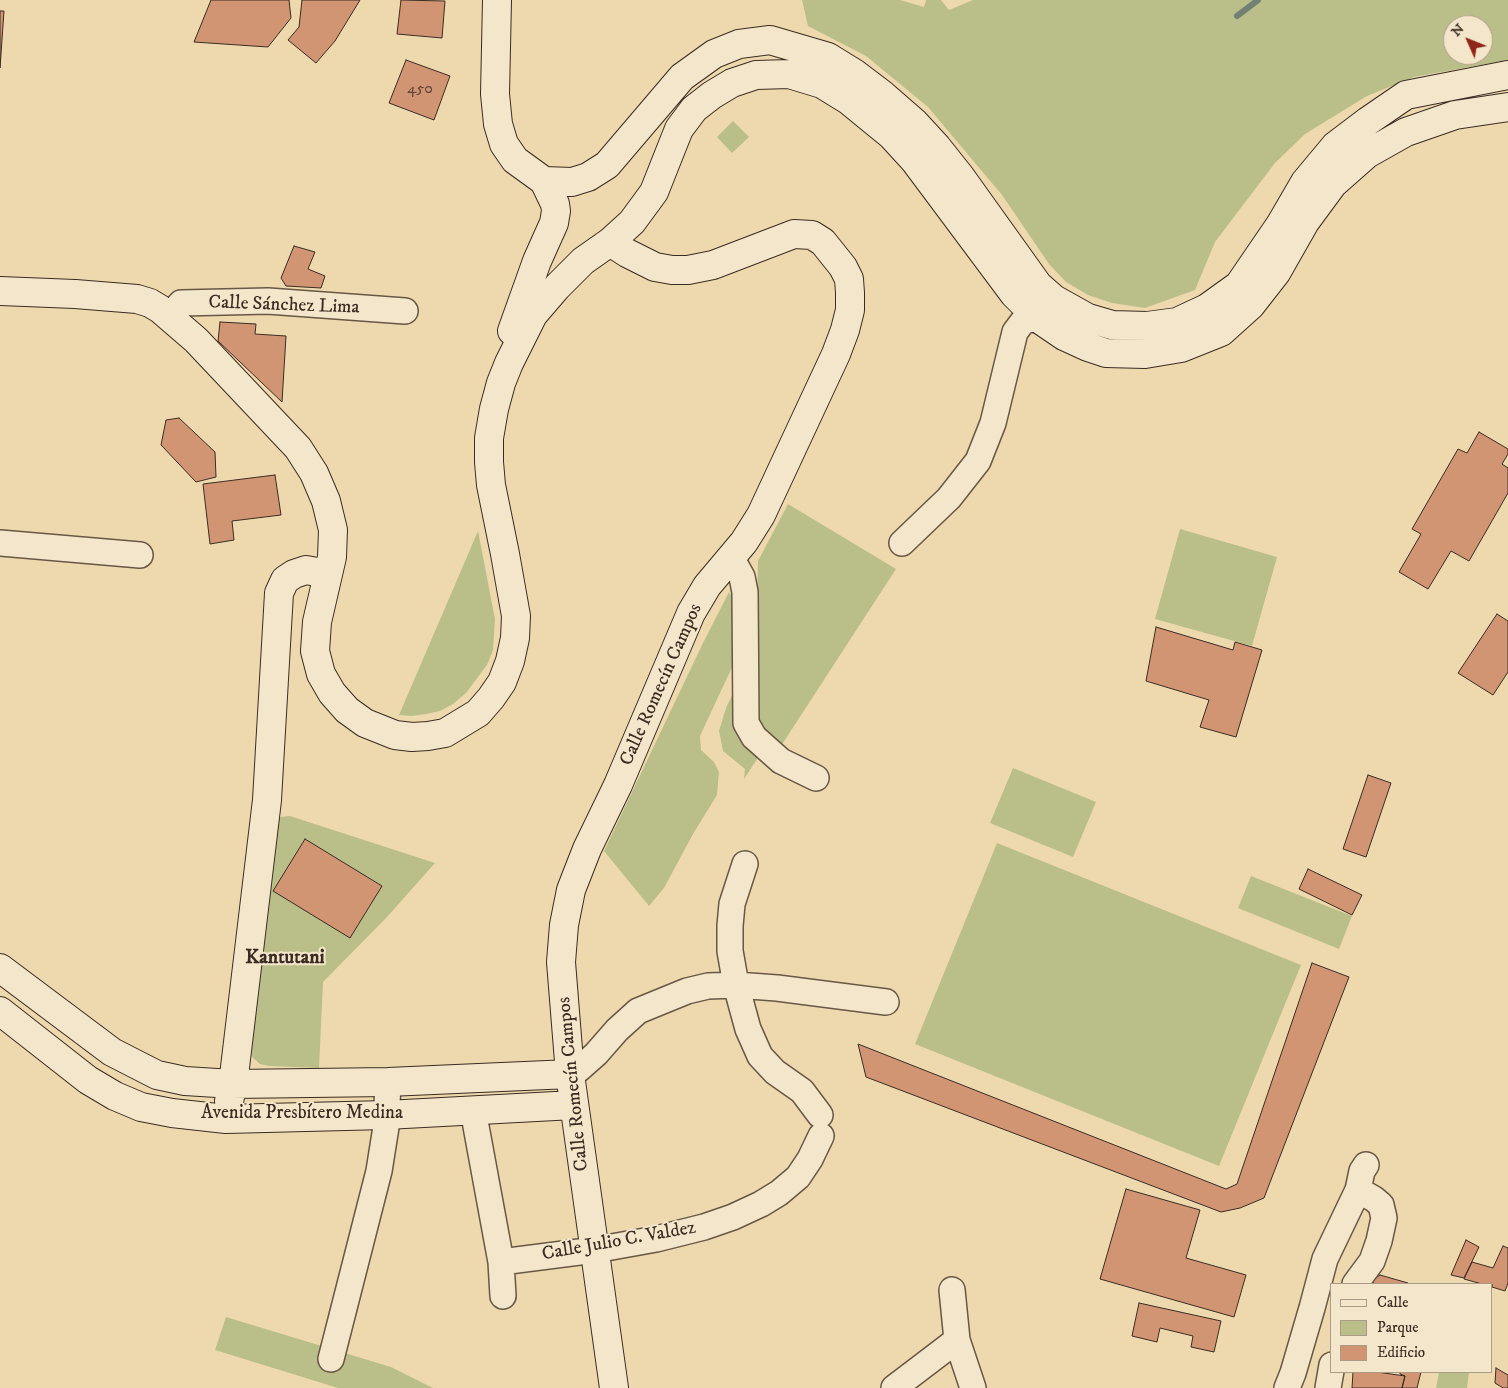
<!DOCTYPE html>
<meta charset="utf-8">
<style>
body{margin:0}
#map{position:relative;width:1508px;height:1388px;overflow:hidden;background:#eed9ae;font-family:"IM FELL DW Pica",serif}
canvas{display:block}
.legend{position:absolute;left:1330px;top:1283px;width:162px;height:90px;box-sizing:border-box;background:#f4e6ca;border:1px solid #aa9c87;margin:0;padding:6px 9px;list-style:none;font-size:15px;color:#3a2c22}
.legend li{display:flex;align-items:center;gap:10px;height:25px}
.legend b{width:25px;border:1px solid #aa9c87}
.north{position:absolute;left:1443px;top:15px;width:50px;height:50px;box-sizing:border-box;background:#f4e6ca;border:1px solid #aa9c87;border-radius:50%;rotate:314deg;font-size:14px;font-weight:700;line-height:20px;text-align:center;color:#3a2c22}
.north::after{content:'';display:block;margin:auto;width:18px;height:22px;background:#8f2418;clip-path:polygon(50% 0,100% 100%,50% 72%,0 100%)}
</style>
<div id="map">
<canvas width="1508" height="1388"></canvas>
<ul class="legend">
<li><b style="height:6px;background:#f4e6ca"></b>Calle</li>
<li><b style="height:14px;background:#babf89"></b>Parque</li>
<li><b style="height:14px;background:#d19574"></b>Edificio</li>
</ul>
<div class="north">N</div>
</div>
<script>
const c = document.querySelector('canvas').getContext('2d');
c.lineJoin = 'round';
function paint(path, color) {
  c.fillStyle = color;
  c.fill(path, 'evenodd');
}
function toPath(rows) {
  const path = new Path2D();
  for (const r of rows) {
    path.moveTo(r[0], r[1]);
    for (let i = 2; i < r.length; i += 2) path.lineTo(r[i], r[i + 1]);
  }
  return path;
}
function stroke(path, color, width, dash) {
  c.strokeStyle = color;
  c.lineWidth = width;
  c.lineCap = dash ? 'butt' : 'round';
  c.setLineDash(dash || []);
  c.stroke(path);
}
function label(font, color, halo, rows, align = 'center') {
  c.font = font + ' "IM FELL DW Pica",serif';
  c.lineWidth = 4;
  c.setLineDash([]);
  c.textBaseline = 'middle';
  c.strokeStyle = halo;
  c.fillStyle = color;
  for (const [text, x, y, turn = 0] of rows) {
    c.save();
    c.translate(x, y);
    c.rotate((+turn || 0) * Math.PI / 180);
    c.textAlign = isNaN(turn) ? turn : align;
    if (halo) c.strokeText(text, 0, 0);
    c.fillText(text, 0, 0);
    c.restore();
  }
}
paint(toPath([
 [802,0,900,0,924,7,926,0,941,0,949,10,973,0,1508,0,1508,60,1414,77,1367,96,1305,134,1275,163,1215,242,1195,290,1145,308,1112,303,1088,295,1066,282,1049,264,1002,195,928,107,866,56,808,26],
 [1453,25,1483,25,1483,55,1453,55],
 [733,121,749,137,732,153,717,137],
 [788,504,896,569,781,746,759,730,754,716,758,561],
 [1180,529,1277,557,1252,646,1155,619],
 [478,531,495,619,493,650,487,665,466,693,453,704,440,711,426,714,412,716,399,715],
 [729,592,735,602,734,663,700,736,701,750,714,762,719,772,717,795,693,834,664,888,649,906,604,851,703,643],
 [739,681,761,753,744,779,745,769,723,751,719,731,726,708],
 [1013,768,1096,802,1073,857,990,823],
 [290,816,435,863,387,917,323,982,319,1068,269,1066,260,1064,252,1057,249,1043,279,817],
 [997,843,1301,965,1219,1166,915,1044],
 [1251,876,1352,916,1339,949,1238,908],
 [226,1317,391,1367,433,1388,338,1388,215,1350],
 [1439,1372,1469,1372,1467,1388,1436,1388]
]), '#babf89');
stroke(toPath([
 [1237,16,1258,0]
]), '#738174', 6);
const building = toPath([
 [211,0,289,0,291,18,268,47,194,42,211,0],
 [302,0,360,0,335,41,316,63,288,40,299,27,302,0],
 [401,0,445,1,442,38,397,34,401,0],
 [0,11,4,11,0,68,0,11],
 [406,60,450,76,434,120,389,103,406,60],
 [294,246,315,252,308,269,325,276,321,288,286,286,281,278,294,246],
 [220,322,256,324,255,334,286,336,282,402,218,341,220,322],
 [179,418,215,452,216,477,196,482,161,445,166,420,179,418],
 [1479,432,1508,449,1508,454,1502,464,1508,468,1508,493,1469,561,1451,551,1428,589,1399,572,1421,534,1412,529,1458,449,1467,453,1479,432],
 [275,475,281,515,232,521,234,540,210,544,203,484,275,475],
 [1497,614,1508,621,1508,672,1493,695,1458,673,1497,614],
 [1156,627,1233,650,1235,642,1262,650,1236,737,1200,727,1209,700,1146,681,1156,627],
 [1368,775,1391,783,1366,857,1343,849,1368,775],
 [305,839,382,886,350,938,273,891,305,839],
 [1308,869,1362,895,1352,915,1299,889,1308,869],
 [1312,963,1349,977,1264,1198,1240,1208,1221,1212,866,1077,858,1044,1226,1189,1237,1184,1312,963],
 [1126,1189,1200,1210,1186,1258,1246,1275,1234,1317,1100,1279,1126,1189],
 [1466,1240,1479,1247,1464,1278,1451,1275,1466,1240],
 [1503,1246,1508,1248,1508,1283,1505,1291,1492,1287,1492,1284,1482,1284,1464,1279,1472,1262,1493,1268,1503,1246],
 [1380,1275,1408,1283,1408,1284,1373,1284,1374,1279,1380,1275],
 [1139,1303,1221,1321,1214,1352,1191,1347,1193,1336,1160,1328,1157,1342,1132,1336,1139,1303],
 [1496,1368,1508,1375,1508,1388,1503,1388,1495,1383,1496,1368],
 [1353,1372,1377,1372,1405,1376,1402,1388,1352,1388,1353,1372],
 [1400,1372,1421,1372,1417,1388,1402,1388,1405,1376,1400,1374,1400,1372]
]);
paint(building, '#d19574');
stroke(building, '#3a2c22', 1);
const street = toPath([
 [169,316,181,303,268,301,405,311],
 [0,543,140,555],
 [902,543,949,498,978,461,993,423,1015,332,1024,320,1039,319],
 [729,561,736,566,742,577,745,592,746,723,754,737,781,761,816,778],
 [745,864,732,904,730,926,730,951,736,985,748,1029,760,1056,775,1072,802,1091,820,1115],
 [570,1074,579,1069,596,1054,617,1030,638,1011,687,991,708,986,736,985,777,988,886,1002],
 [473,1110,501,1262,503,1296],
 [501,1262,595,1250,656,1239,704,1227,733,1217,761,1204,779,1193,798,1177,810,1159,821,1136],
 [1355,1284,1372,1261,1379,1241,1384,1218,1381,1205,1374,1199,1358,1190],
 [952,1290,957,1340,973,1388],
 [331,1359,379,1171,386,1127,388,1082],
 [894,1388,957,1340],
 [1287,1388,1293,1373,1312,1308,1325,1259,1358,1190,1362,1171,1366,1165],
 [1328,1388,1332,1365]
]);
const secondary = toPath([
 [497,0,495,94,498,124,504,144,515,160,544,181,555,204,556,211,554,223,537,261,512,331],
 [544,181,572,182,588,177,607,165,682,77,714,54,739,44,770,40,828,57,854,73,883,95,914,122,937,147,960,176,1038,285,1054,299,1088,318,1112,325,1147,326,1177,322,1207,308,1239,285,1280,225,1305,182,1335,146,1368,121,1406,95,1508,75],
 [610,242,627,253,655,267,672,270,688,270,713,265,794,234,812,235,823,242,843,267,849,279,850,293,850,310,845,330,836,354,761,515,744,542,707,586,691,613,618,785,587,849,571,890,564,925,561,962,570,1074,614,1388],
 [0,291,75,294,137,299,150,303,160,309,196,340,298,448,314,473,326,501,333,530,332,557,317,622,315,651,321,674,332,693,347,710,365,723,395,735,412,737,428,736,445,733,478,713,491,698,502,682,510,661,515,638,516,616,505,554,491,485,489,462,489,438,494,409,501,383,509,363,533,315,557,287,583,261,610,242,632,222,654,192,679,129,694,109,712,95,732,83,756,75,789,74,822,84,848,100,892,136,914,160,1014,294,1039,319,1064,336,1088,347,1106,353,1145,354,1181,348,1221,332,1251,305,1276,273,1305,222,1333,184,1367,154,1406,132,1455,115,1508,107],
 [0,968,112,1052,157,1075,185,1081,233,1084,388,1082,570,1074],
 [0,1011,88,1080,115,1096,141,1107,172,1113,226,1119,386,1115,574,1105],
 [229,1101,233,1084,267,800,279,593,285,580,294,574,306,570,328,574]
]);
stroke(street, '#675745', 28);
stroke(secondary, '#3a2c22', 30);
stroke(street, '#f4e6ca', 25);
stroke(secondary, '#f4e6ca', 28);
label('16px', '#604636', null, [
 ["450",420,90]
]);
label('19px', '#3a2c22', '#f4e6ca', [
 ["Calle Sánchez Lima",284,306,2],
 ["Calle Romecín Campos",662,685,-66],
 ["Calle Romecín Campos",574,1084,-96],
 ["Avenida Presbítero Medina",302,1114],
 ["Calle Julio C. Valdez",619,1242,-10]
]);
label('bold 20px', '#3a2c22', '#f4e6ca', [
 ["Kantutani",285,959]
]);
</script>
